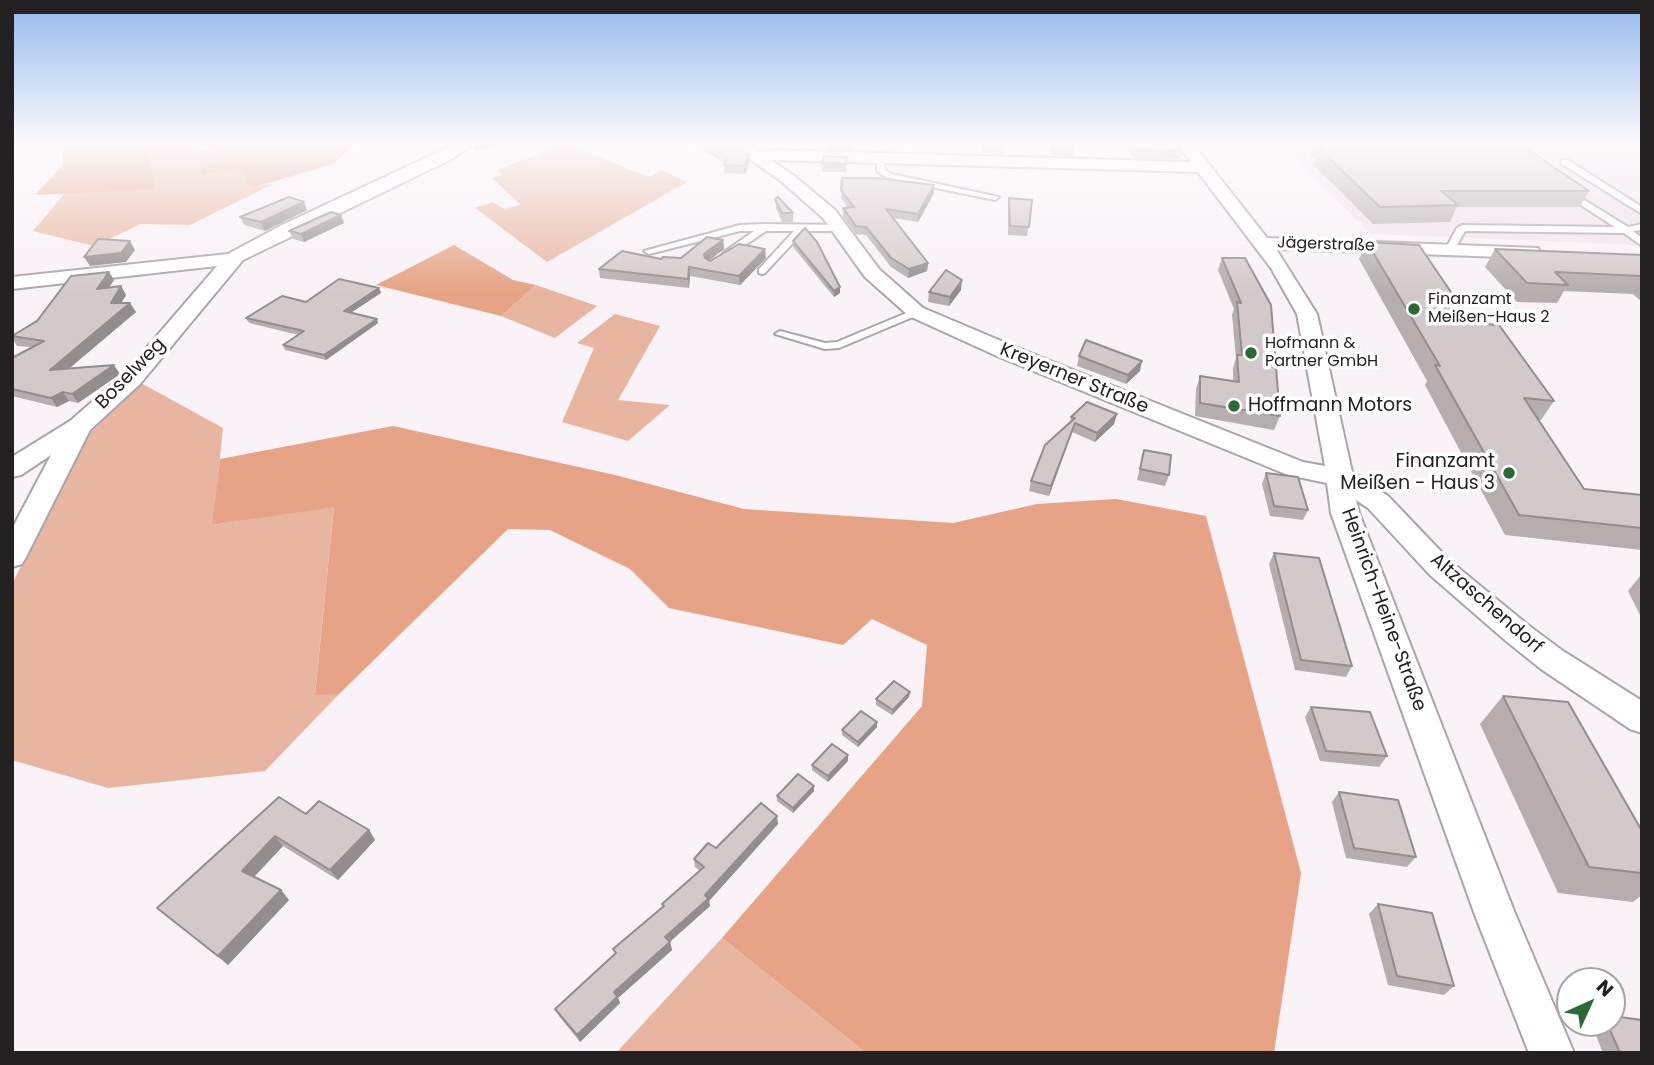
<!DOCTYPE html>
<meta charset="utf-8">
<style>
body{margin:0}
#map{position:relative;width:1654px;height:1065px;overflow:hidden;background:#f9f2f7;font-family:Poppins,sans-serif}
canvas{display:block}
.frame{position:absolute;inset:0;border:14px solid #232022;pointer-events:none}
.north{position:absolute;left:1556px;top:967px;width:70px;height:70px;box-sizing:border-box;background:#fff;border:2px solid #a7a6a7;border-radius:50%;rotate:45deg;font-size:19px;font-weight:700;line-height:28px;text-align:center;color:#232022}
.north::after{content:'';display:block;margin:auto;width:24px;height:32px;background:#296b36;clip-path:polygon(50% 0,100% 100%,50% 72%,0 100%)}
</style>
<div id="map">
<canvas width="1654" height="1065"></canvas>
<div class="frame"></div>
<div class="north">N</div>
</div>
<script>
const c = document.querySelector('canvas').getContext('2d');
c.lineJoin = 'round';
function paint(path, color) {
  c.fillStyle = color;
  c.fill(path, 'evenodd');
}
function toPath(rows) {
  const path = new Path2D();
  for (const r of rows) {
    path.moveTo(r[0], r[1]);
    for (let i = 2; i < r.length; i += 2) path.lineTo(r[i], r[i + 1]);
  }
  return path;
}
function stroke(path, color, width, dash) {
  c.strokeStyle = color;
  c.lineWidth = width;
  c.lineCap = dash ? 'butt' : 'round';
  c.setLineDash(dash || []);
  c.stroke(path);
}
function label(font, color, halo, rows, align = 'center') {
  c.font = font + ' Poppins,sans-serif';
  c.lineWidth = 7;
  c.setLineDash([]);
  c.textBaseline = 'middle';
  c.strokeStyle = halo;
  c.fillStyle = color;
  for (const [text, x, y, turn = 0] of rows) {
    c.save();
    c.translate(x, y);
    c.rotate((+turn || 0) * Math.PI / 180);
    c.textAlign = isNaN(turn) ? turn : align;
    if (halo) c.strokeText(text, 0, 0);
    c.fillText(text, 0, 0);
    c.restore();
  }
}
paint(toPath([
 [1281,144,1642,144,1642,245,1371,234]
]), '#f1e2ec');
paint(toPath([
 [115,144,188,144,196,149,214,152,203,144,252,144,201,168,200,174,246,173,255,187,275,183,190,225,141,224,94,246,33,231,66,192,154,189,107,149],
 [565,144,650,177,662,170,687,182,547,262,475,208,493,202,504,209,521,205,492,178,502,175,497,170],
 [536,285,597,306,555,338,501,316],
 [615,314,660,326,618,400,670,405,628,441,562,422,594,348,577,343],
 [141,383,223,428,213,525,334,506,315,694,339,694,265,771,108,788,12,760,12,584,87,436],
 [722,938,866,1053,616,1053]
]), '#e8b6a0');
paint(toPath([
 [70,144,115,144,109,149,150,145,148,156,155,189,35,195,63,165,62,151],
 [252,144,355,144,333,164,255,187,247,182,245,173,200,174,201,168],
 [454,245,513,280,536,285,501,316,376,285],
 [393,426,615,475,744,509,953,523,1037,504,1116,499,1206,516,1301,873,1274,1053,866,1053,722,938,922,706,927,645,872,619,843,645,669,608,630,569,550,530,508,529,339,694,315,695,334,507,212,525,220,459]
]), '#e6a385');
const service = toPath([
 [877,156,883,156,885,170,892,174,999,197,995,200,887,178,877,171,877,156],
 [1562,160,1568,160,1642,207,1642,214,1562,164,1562,160],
 [1568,190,1628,227,1642,224,1642,230,1633,231,1642,238,1642,246,1624,233,1465,231,1453,252,1445,250,1457,228,1462,225,1615,227,1565,195,1564,193,1568,190],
 [765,224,841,225,846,228,841,231,804,231,765,273,762,274,759,273,759,269,794,231,766,231,726,258,723,257,723,253,754,231,740,231,649,254,644,251,740,225,765,224],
 [916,309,920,310,920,314,839,348,825,349,775,334,780,331,825,343,837,342,916,309]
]);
const minor = toPath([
 [455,144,473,144,452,159,243,260,140,384,90,430,26,557,22,564,12,567,12,529,51,455,21,475,12,477,12,457,70,421,124,374,217,266,12,289,12,277,228,254,282,225,455,144],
 [728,144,746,144,759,152,777,150,1191,162,1177,144,1193,144,1267,238,1538,248,1540,252,1538,256,1531,258,1276,249,1317,314,1352,472,1388,496,1450,561,1528,625,1563,651,1642,701,1642,733,1630,729,1541,669,1506,641,1430,575,1368,508,1356,500,1359,513,1514,911,1574,1053,1529,1053,1475,915,1331,513,1327,483,1288,475,997,356,909,316,865,277,823,218,781,181,728,144],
 [771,160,1198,172,1271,268,1297,314,1325,466,1303,462,1013,346,923,308,879,269,835,210,793,175,771,160]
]);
stroke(service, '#aba4a9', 4);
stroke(minor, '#aba4a9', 4);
paint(service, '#fff');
paint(minor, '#fff');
paint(toPath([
 [693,144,733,144,750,162,745,174,724,173,724,165,725,163],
 [827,144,852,144,851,150,827,149],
 [981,144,1003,144,1003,154,982,153],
 [1049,144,1073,144,1075,148,1073,156,1052,155],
 [1124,144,1177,144,1182,151,1180,159,1134,158],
 [1313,144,1353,144,1358,148,1359,147,1361,144,1520,144,1589,191,1580,207,1457,207,1450,222,1373,224,1314,165,1316,160,1310,154],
 [847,157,846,172,822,172,822,163],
 [842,178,934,193,918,222,893,218,928,263,927,271,908,278,891,267,866,235,856,234,843,217,843,208,848,208,841,198],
 [1009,198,1032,200,1027,236,1008,235,1008,206],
 [775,199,793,213,793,222,782,222,776,208],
 [307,210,265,231,244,225,240,217],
 [341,215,344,223,304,242,293,239,289,231],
 [723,240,724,249,709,261,766,258,740,285,690,276,689,288,600,278,599,269,661,259,681,258],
 [793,241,840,293,834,297,793,247],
 [1367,242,1472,323,1554,401,1541,420,1539,420,1584,489,1642,495,1642,550,1505,535,1425,385,1427,381,1359,259],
 [1495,249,1642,255,1642,302,1633,294,1564,291,1557,303,1517,302,1485,267],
 [1222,258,1245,258,1280,416,1274,430,1195,416,1196,389,1200,376,1233,381,1233,368,1236,358,1232,315,1234,309,1218,270],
 [109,272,114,280,109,287,121,286,126,295,121,303,136,312,69,369,120,374,78,403,69,401,57,407,12,396,12,358,31,347,17,346,12,338,12,336],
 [379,288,381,293,351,312,378,323,326,360,285,350,283,345,299,335,249,323,246,318,306,302],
 [961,290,949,306,928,302,929,292],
 [1079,356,1140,371,1126,384,1077,366],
 [1117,414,1114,424,1095,442,1072,432,1049,496,1029,491,1031,481,1070,423,1071,417],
 [1144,450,1169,475,1165,486,1137,480],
 [1266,473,1308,510,1303,520,1270,516,1262,484],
 [1274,553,1352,666,1346,677,1295,670,1269,564],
 [1641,575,1642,575,1642,619,1628,591],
 [910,692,909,697,892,715,876,705,876,699],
 [1503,696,1642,831,1642,895,1633,902,1558,893,1480,724],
 [1311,707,1387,756,1379,767,1320,761,1305,717],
 [877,727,858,747,842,735,842,730],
 [848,761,828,782,812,770,812,765],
 [814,786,814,791,793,813,777,801,777,796],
 [1339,792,1416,857,1407,867,1346,858,1332,802],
 [306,814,369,830,375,840,338,880,283,846,254,877,281,890,289,900,228,965,157,908],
 [778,824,709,901,710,906,670,942,672,950,618,998,620,1003,580,1042,559,1016,555,1009,615,953,613,949,663,907,662,904,700,871,695,867,694,859,716,848],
 [1378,904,1454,986,1444,995,1388,985,1369,914],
 [1591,1023,1612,1023,1642,1053,1603,1053]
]), '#b5adae');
paint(toPath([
 [479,144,509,144,475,151,474,145],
 [749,155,750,162,745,174,744,166],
 [934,185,934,193,918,222,918,214],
 [304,202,307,210,265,231,261,222],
 [341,215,344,223,304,242,301,234],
 [723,240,724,249,705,263,704,254],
 [130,241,135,250,126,262,90,266,84,257],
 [765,249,766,258,740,285,739,276],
 [928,263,927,271,908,278,909,269],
 [689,267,690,276,689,288,688,279],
 [109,272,114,280,102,297,97,289],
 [962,280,961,290,949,306,950,297],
 [121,286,126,295,116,312,111,303],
 [840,287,840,293,834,297,834,291],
 [379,288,381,293,346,316,344,311],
 [130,303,136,312,56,379,50,370],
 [377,319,378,323,326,360,324,355],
 [1142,361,1140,371,1126,384,1128,375],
 [114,365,120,374,78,403,72,394],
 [63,392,69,401,57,407,51,398],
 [1117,414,1114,424,1095,442,1097,433],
 [1075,423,1072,432,1049,496,1051,486],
 [910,692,909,697,892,715,893,710],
 [877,722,877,727,858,747,858,742],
 [848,755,848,761,828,782,828,776],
 [814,786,814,791,793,813,793,808],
 [777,816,778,824,709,901,710,906,667,944,665,937,705,895],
 [369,830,375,840,338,880,330,870],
 [275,836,283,846,251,880,242,871],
 [281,890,289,900,228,965,218,956],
 [670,942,672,950,618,998,620,1003,580,1042,577,1035,614,992]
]), '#948d8d');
const building = toPath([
 [704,144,733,144,749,155,744,166,724,165,727,158,704,144],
 [983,144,1003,144,1004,146,983,145,983,144],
 [1052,144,1073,144,1075,148,1053,147,1052,144],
 [1132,144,1177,144,1182,151,1136,150,1132,144],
 [1321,144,1353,144,1358,148,1366,145,1366,144,1520,144,1589,191,1441,191,1458,205,1380,207,1320,149,1326,149,1321,144],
 [824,156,847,157,846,164,822,163,824,156],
 [842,178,877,178,934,185,918,214,886,209,928,263,909,269,891,258,866,227,856,226,843,208,854,207,841,190,842,178],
 [289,197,304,202,261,222,240,217,289,197],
 [778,197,793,213,782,213,775,199,778,197],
 [1009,198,1032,200,1029,227,1010,226,1009,198],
 [331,212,341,215,301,234,289,231,331,212],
 [805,228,817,242,840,287,834,291,793,241,805,228],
 [707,237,723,240,704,254,705,258,710,261,739,244,765,249,739,276,689,267,688,279,599,269,622,251,661,259,663,257,681,258,707,237],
 [98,239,130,241,121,253,84,257,98,239],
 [1367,242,1419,245,1472,323,1499,325,1554,401,1524,398,1584,489,1642,495,1642,528,1519,515,1435,365,1440,366,1367,242],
 [1495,249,1642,255,1642,276,1555,272,1568,285,1527,283,1495,249],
 [1222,258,1245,258,1271,305,1280,416,1200,403,1200,376,1239,382,1237,355,1242,355,1237,302,1241,303,1222,258],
 [946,270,962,280,950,297,929,292,946,270],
 [109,272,97,289,121,286,111,303,130,303,50,370,114,365,72,394,63,392,51,398,12,389,12,358,44,341,12,336,37,321,71,276,109,272],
 [339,279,379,288,344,311,377,319,324,355,283,345,304,331,246,318,282,296,306,302,339,279],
 [1086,340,1142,361,1128,375,1079,356,1086,340],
 [1087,402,1117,414,1097,433,1075,423,1051,486,1031,481,1045,445,1075,418,1071,417,1087,402],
 [1144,450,1171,455,1169,475,1140,469,1144,450],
 [1266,473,1298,477,1308,510,1274,506,1266,473],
 [1274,553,1319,558,1352,666,1301,660,1274,553],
 [894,681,910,692,893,710,876,699,894,681],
 [1503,696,1568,702,1642,831,1642,873,1589,867,1503,696],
 [1311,707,1370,712,1387,756,1326,751,1311,707],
 [861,711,877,722,858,742,842,730,861,711],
 [832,744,848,755,828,776,812,765,832,744],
 [798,774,814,786,793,808,777,796,798,774],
 [1339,792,1398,800,1416,857,1354,848,1339,792],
 [279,797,306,814,319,801,369,830,330,870,275,836,242,871,281,890,218,956,157,908,279,797],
 [761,803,777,816,705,895,708,899,665,937,670,942,614,992,617,997,577,1035,555,1009,616,953,613,949,664,906,662,904,704,867,694,859,708,843,716,848,761,803],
 [1378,904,1432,913,1454,986,1397,976,1378,904],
 [1612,1016,1642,1020,1642,1053,1620,1053,1607,1023,1612,1023,1612,1016]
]);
paint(building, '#d3c9ca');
stroke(building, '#948d8d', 2);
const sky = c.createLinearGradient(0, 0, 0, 293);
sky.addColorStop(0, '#92baed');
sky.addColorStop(0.49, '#fcf9fb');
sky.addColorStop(1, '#fcf9fb00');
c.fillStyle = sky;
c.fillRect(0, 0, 1654, 293);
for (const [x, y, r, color] of [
 [1414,309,7,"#296b36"],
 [1251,353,7,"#296b36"],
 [1234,406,7,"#296b36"],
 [1509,473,7,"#296b36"]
]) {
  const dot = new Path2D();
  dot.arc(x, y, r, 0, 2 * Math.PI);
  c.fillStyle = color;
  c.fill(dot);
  stroke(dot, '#fff', 2.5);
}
label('16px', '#232022', '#fff', [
 ["Jägerstraße",1326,245,2]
]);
label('16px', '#232022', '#fff', [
 ["Finanzamt",1428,300],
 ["Meißen-Haus 2",1428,318],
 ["Hofmann &",1265,344],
 ["Partner GmbH",1265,362]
], 'left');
label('19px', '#232022', '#fff', [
 ["Boselweg",131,374,-46],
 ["Kreyerner Straße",1074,379,22],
 ["Altzaschendorf",1486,604,41],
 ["Heinrich-Heine-Straße",1383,610,70]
]);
label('19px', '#232022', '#fff', [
 ["Hoffmann Motors",1248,406],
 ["Finanzamt",1495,462,"right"],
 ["Meißen - Haus 3",1495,484,"right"]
], 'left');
</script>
